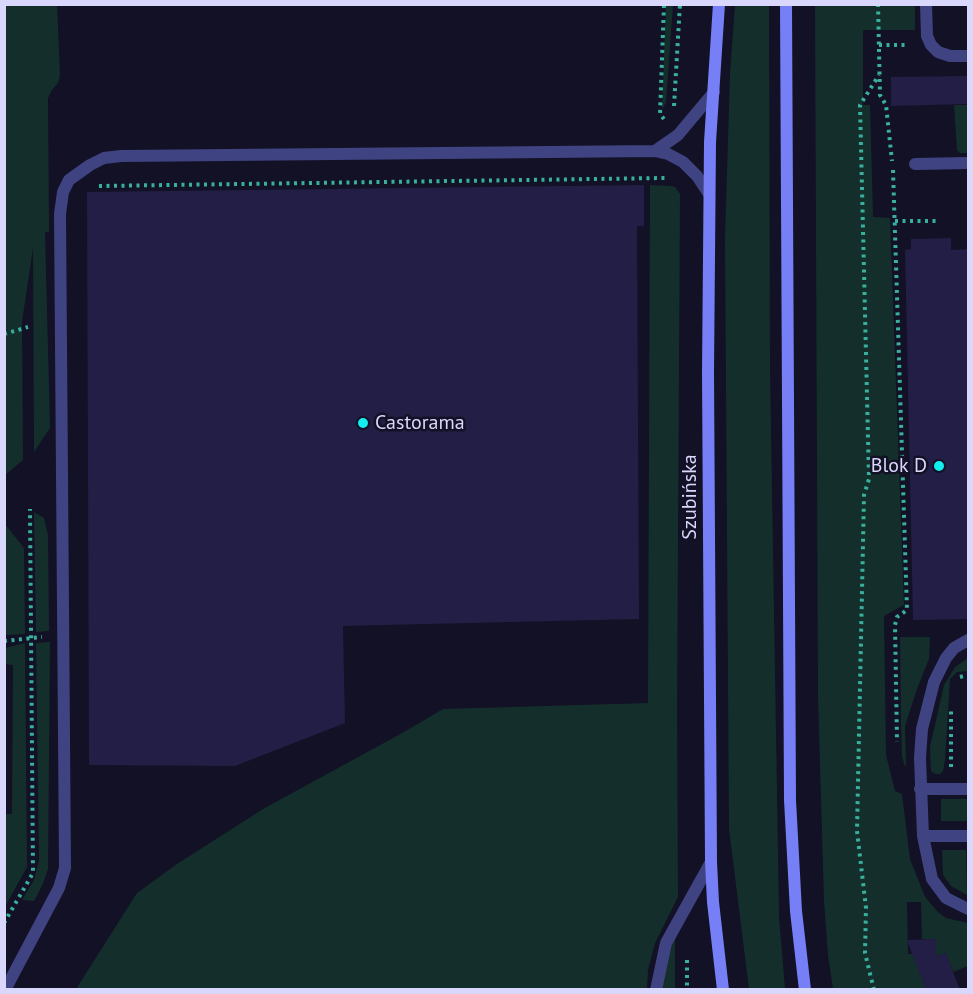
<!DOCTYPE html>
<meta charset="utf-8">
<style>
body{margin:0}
#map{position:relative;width:973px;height:994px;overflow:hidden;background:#121125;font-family:"PT Sans",sans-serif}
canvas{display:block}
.frame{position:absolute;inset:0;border:6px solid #d9d8fc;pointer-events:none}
</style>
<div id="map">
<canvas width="973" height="994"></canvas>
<div class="frame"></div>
</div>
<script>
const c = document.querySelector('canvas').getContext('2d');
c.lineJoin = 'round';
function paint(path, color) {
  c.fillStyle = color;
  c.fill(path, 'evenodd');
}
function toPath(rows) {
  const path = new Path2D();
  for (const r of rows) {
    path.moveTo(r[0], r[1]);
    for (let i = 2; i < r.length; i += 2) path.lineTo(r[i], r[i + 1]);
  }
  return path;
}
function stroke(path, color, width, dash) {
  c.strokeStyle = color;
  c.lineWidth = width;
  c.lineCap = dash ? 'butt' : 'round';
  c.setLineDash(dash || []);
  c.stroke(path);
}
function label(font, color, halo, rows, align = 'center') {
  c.font = font + ' "PT Sans",sans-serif';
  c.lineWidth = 5;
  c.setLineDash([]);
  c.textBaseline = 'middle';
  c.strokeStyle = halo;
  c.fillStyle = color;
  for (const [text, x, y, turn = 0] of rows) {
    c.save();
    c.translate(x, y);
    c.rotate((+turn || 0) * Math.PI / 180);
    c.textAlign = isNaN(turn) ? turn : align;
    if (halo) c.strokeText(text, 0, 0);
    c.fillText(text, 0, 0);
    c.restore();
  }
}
paint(toPath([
 [5,4,57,5,60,75,58,83,52,90,48,98,49,232,45,232,50,428,34,452,33,248,22,322,23,460,5,475],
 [666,5,673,5,666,102,662,110],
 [735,5,769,5,770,369,779,916,785,989,749,989,729,829,725,239,730,74],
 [815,5,915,5,915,30,863,30,863,105,870,105,873,217,890,218,904,605,884,616,886,755,895,791,902,794,910,859,925,897,938,912,946,918,968,923,968,966,953,972,946,953,917,964,926,989,833,989,828,955,824,900,818,696],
 [907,902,921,902,922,939,936,939,936,953,908,954],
 [954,105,968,105,968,153,960,153,957,150],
 [650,185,670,186,675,187,680,194,677,711,678,897,655,943,648,970,647,989,76,989,137,893,177,864,263,809,404,732,443,709,648,703],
 [34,512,44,518,48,535,49,631,36,632],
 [5,524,24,548,25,634,6,635,5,629],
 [900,637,930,637,929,659,917,689,905,726,906,763,905,767,902,756,901,722],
 [50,642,48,869,42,886,34,901,22,900,34,880,39,861,36,643],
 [25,643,27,867,6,905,4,814,12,814,13,665,5,664,5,648],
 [968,658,968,671,957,672,950,679,945,760,943,771,940,774,935,774,931,771,930,747,944,685,955,667],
 [941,799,968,799,968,821,941,821],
 [942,850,966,850,967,895,951,886,943,875],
 [675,937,675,989,662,989,661,975,667,953]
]), '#142f2b');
paint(toPath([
 [969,76,969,104,891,106,891,77],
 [644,185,644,226,637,226,639,619,343,626,345,723,235,766,89,765,87,192],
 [951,238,951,250,969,249,969,619,913,620,905,250,911,249,911,239],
 [936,939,936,956,946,953,960,990,926,990,907,940]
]), '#221e45');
stroke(toPath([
 [878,4,880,95,886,105,892,161],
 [879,45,907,45],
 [674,106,680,4],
 [664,119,660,114,664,4],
 [893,170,907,610,897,617,895,625,897,742],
 [99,186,665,178],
 [895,221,940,221],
 [4,334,28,327],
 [4,641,42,637],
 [960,677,968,675],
 [951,767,951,709],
 [4,923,33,873,30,509],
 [687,960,687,990],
 [874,990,865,953,866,908,857,831,864,495,869,479,860,105,879,75]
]), '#38b09d', 4, [3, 4.5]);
stroke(toPath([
 [926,4,927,36,931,45,938,52,950,56,968,56],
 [655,151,678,135,714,92],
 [915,164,968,163],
 [968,640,954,648,946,658,934,682,922,729,920,758,923,836,932,879,946,898,968,909],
 [920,789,968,789],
 [923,836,968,836],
 [5,990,59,888,65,868,60,214,63,192,69,180,90,165,104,158,121,156,655,151,668,154,683,162,697,176,709,194],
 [656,990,666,943,711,862]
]), '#3f4381', 12);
stroke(toPath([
 [719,4,710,142,708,372,711,862,713,902,723,990],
 [786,4,790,800,796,911,805,990]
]), '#767ff5', 12);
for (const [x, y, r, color] of [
 [363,423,6,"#12edee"],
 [939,466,6,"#12edee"]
]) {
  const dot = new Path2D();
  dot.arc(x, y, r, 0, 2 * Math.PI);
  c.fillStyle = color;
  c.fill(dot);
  stroke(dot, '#121125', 2);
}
label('20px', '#d9d8fc', '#121125', [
 ["Castorama",375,423],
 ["Blok D",927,466,"right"]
], 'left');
label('20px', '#d9d8fc', '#121125', [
 ["Szubińska",690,497,-90]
]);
</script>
